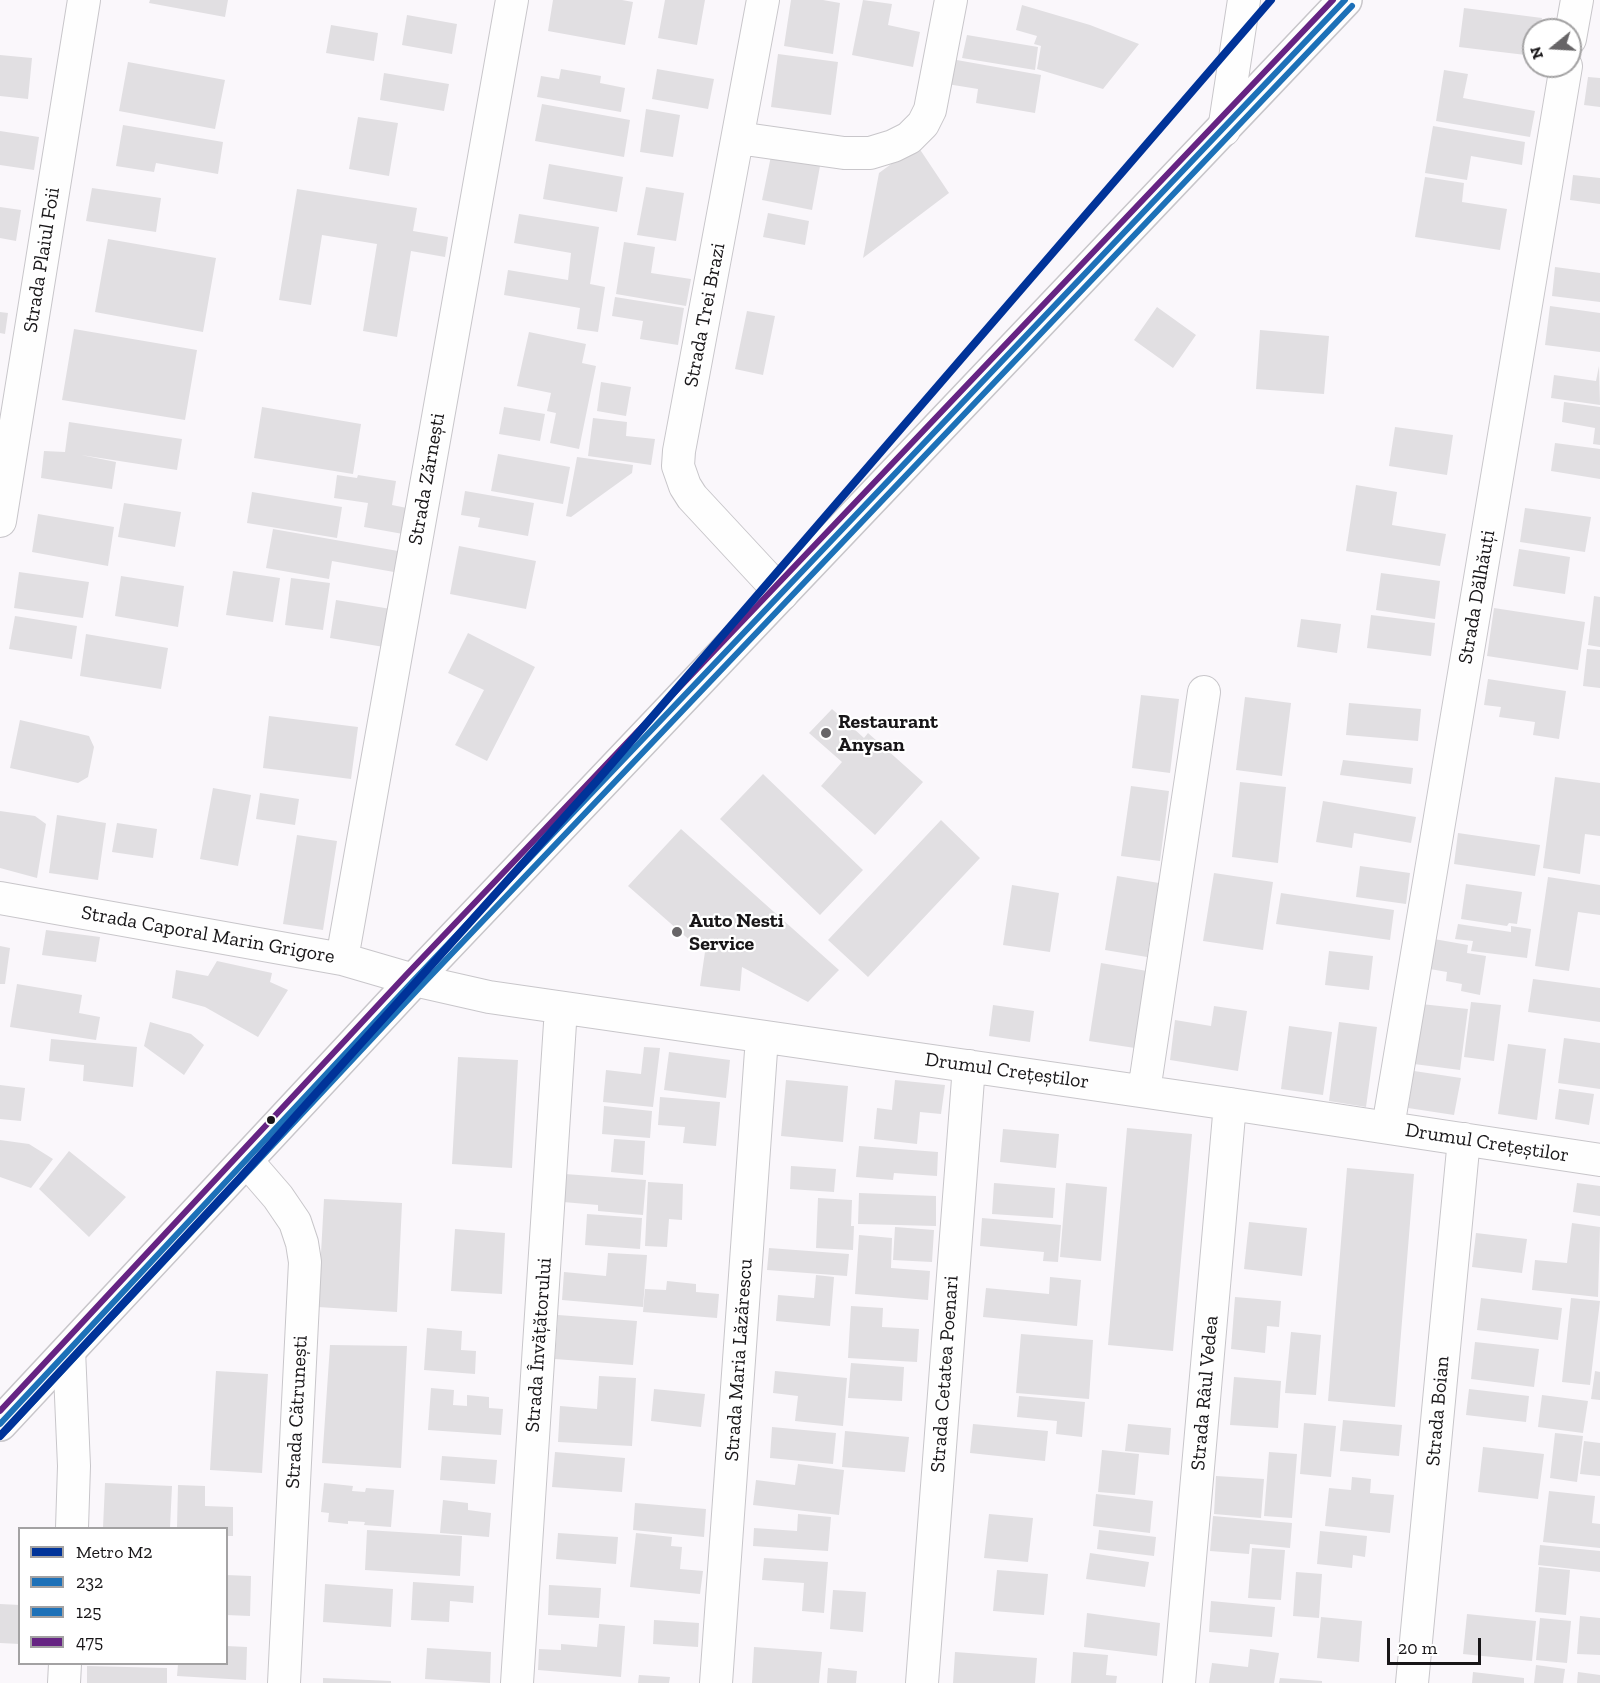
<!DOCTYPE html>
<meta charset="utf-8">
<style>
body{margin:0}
#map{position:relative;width:1600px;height:1683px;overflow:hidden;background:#faf7fb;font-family:"Zilla Slab",serif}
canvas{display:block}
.legend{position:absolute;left:18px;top:1527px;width:210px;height:138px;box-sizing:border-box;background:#fff;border:2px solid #a3a2a3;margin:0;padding:8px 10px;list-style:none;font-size:18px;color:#181618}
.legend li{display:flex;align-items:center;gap:12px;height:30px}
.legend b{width:30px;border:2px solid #a3a2a3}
.north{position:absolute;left:1522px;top:18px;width:60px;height:60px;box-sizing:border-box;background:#fff;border:2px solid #a3a2a3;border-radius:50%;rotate:252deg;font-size:16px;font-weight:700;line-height:24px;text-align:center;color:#181618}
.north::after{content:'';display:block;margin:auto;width:21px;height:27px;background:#676567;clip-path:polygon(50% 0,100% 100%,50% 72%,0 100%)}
.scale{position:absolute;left:1387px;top:1638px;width:94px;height:27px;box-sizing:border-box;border:3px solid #181618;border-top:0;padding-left:8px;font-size:18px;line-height:21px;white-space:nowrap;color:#181618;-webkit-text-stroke:4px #fff;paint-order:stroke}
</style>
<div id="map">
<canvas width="1600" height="1683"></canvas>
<ul class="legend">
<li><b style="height:8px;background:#039"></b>Metro M2</li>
<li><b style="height:8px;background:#1d71b8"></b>232</li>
<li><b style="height:8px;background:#1d71b8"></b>125</li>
<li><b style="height:8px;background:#662483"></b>475</li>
</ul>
<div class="north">N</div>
<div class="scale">20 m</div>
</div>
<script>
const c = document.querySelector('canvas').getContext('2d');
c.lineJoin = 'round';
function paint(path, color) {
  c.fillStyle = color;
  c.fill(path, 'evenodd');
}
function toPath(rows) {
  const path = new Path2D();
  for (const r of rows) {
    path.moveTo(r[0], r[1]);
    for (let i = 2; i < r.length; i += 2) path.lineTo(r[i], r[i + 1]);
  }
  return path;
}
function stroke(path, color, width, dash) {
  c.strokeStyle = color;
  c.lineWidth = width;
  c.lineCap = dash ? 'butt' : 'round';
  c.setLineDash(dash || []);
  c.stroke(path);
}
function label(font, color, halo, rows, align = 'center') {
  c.font = font + ' "Zilla Slab",serif';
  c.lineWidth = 4.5;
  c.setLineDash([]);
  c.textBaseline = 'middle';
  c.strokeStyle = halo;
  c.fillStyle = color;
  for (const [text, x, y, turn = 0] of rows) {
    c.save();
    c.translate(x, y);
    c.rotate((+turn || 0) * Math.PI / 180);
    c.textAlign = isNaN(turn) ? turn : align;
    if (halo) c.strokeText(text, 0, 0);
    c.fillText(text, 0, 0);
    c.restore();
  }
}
paint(toPath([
 [150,0,228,0,225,17,149,3],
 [553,0,622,0,633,2,625,45,548,31],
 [665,0,705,0,697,45,658,38],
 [791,0,823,0,840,3,833,54,784,46],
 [863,0,892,4,888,25,920,32,913,67,852,55],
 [1022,5,1090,25,1139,44,1103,89,1037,69,1041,46,1034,44,1037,36,1016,30],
 [1464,8,1542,18,1540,30,1534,30,1534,56,1459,47],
 [407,15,457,24,452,54,402,45],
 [331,25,378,33,374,61,326,53],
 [967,35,1038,47,1035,70,962,58],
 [778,54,838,62,831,115,771,107],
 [0,55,32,58,28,99,0,96],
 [951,59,1041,75,1035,113,976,103,978,89,947,84],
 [128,62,225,80,215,129,119,111],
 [561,69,601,76,600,83,625,88,621,112,537,97,541,76,559,79],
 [657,69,714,79,708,109,652,99],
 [1444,70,1468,74,1463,98,1535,111,1530,137,1436,121],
 [384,73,449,84,444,111,380,100],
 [1588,77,1600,78,1600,107,1584,105],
 [542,104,630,120,624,157,535,141],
 [646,109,680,115,673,157,640,152],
 [358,117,398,123,389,176,349,169],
 [123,125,223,142,218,174,156,163,154,172,116,166],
 [1433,126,1525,142,1522,165,1471,156,1467,180,1425,173],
 [0,131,39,137,34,170,0,165],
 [917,145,949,193,863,258,879,173],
 [771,156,820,166,812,210,762,200],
 [549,164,623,177,617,212,543,199],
 [1573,175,1600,178,1600,204,1570,200],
 [1425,177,1464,183,1462,202,1507,209,1500,250,1415,237],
 [646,187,684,193,676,241,637,235],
 [92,188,161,198,156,232,86,221],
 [297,189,417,208,413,231,448,237,445,257,411,251,397,337,363,331,377,244,322,235,311,305,279,300],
 [0,207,21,210,16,241,0,238],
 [768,213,809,221,805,245,763,237],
 [519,214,599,227,590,284,605,287,598,332,577,329,580,308,504,295,508,270,568,280,571,253,514,243],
 [108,239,216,258,203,332,95,312],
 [624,242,655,247,651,273,691,279,686,306,616,294],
 [1555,267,1600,273,1600,302,1552,296],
 [615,297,684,308,678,345,640,339,643,321,612,316],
 [1550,306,1600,313,1600,352,1545,345],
 [1157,307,1196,335,1173,368,1134,340],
 [747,311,775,316,763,375,735,369],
 [0,312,8,313,5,334,0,333],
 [74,329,197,350,185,420,62,400],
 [1260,330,1329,336,1324,394,1256,389],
 [529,332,586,344,582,363,596,366,579,449,550,443,556,413,547,411,551,393,517,386],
 [1599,366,1600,405,1551,398,1554,375,1596,381],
 [601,382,631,387,626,416,597,411],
 [1564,402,1600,407,1600,445,1593,444,1595,428,1562,422],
 [262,407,361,424,353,474,254,458],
 [504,407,545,414,540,441,499,434],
 [593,418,627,422,626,436,655,439,651,465,588,456],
 [69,422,182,439,177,470,81,455,116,462,112,489,41,478,44,451,65,452],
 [1395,427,1453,435,1447,475,1389,466],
 [1555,443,1600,449,1600,479,1551,471],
 [498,454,570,467,563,504,491,491],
 [577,457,633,465,632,473,571,517,566,516],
 [337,475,357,478,358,475,396,481,392,505,407,508,403,534,364,527,368,503,334,498],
 [1356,485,1397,492,1392,525,1446,534,1440,566,1346,551],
 [465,491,534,503,528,536,478,527,480,518,461,515],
 [252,492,342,507,337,538,247,523],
 [124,503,181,512,175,547,118,537],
 [1525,508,1591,517,1585,552,1520,542],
 [38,514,114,527,108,566,32,552],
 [273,529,398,551,394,572,332,561,329,579,266,568],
 [459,546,536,561,526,609,450,594],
 [1519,549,1570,557,1565,594,1513,586],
 [233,571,280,578,273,622,226,615],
 [19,572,89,582,83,618,14,608],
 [1381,573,1440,581,1435,619,1376,610],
 [121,576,184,586,178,627,115,616],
 [291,578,330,583,323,630,285,625],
 [1594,596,1600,597,1600,647,1588,645],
 [336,600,391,609,384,647,330,638],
 [1494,608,1585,622,1578,670,1487,656],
 [1371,615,1435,623,1431,656,1367,648],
 [15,616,77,626,72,659,9,649],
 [1301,619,1341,624,1337,653,1297,647],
 [468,633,535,667,487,761,455,745,484,690,448,673],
 [86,634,168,648,161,689,80,676],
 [1587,649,1600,650,1600,688,1583,686],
 [1488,679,1566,691,1559,739,1533,735,1535,722,1499,717,1501,707,1484,705],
 [1141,695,1179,699,1170,773,1132,768],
 [1245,697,1291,703,1282,776,1236,770],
 [1349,703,1421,709,1418,741,1346,735],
 [832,709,864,738,868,733,923,782,875,835,821,786,842,762,809,733],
 [269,716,358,727,351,779,263,768],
 [20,720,89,736,94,747,88,777,78,783,10,768],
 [1343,760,1413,768,1411,784,1340,775],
 [763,774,863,870,820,915,720,819],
 [1555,777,1600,783,1600,836,1585,834,1580,874,1543,868],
 [1240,782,1286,787,1278,863,1232,857],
 [1131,786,1169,791,1160,861,1121,856],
 [213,788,251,795,238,866,200,859],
 [260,793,299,799,295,825,256,819],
 [1323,801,1416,817,1411,843,1354,833,1352,848,1316,842],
 [0,811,35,816,46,824,37,878,0,868],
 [57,815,106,823,98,880,49,873],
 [941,820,980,858,868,977,828,940],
 [117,823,157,829,153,858,112,852],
 [681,829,839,970,808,1002,742,967,740,991,700,986,706,945,694,944,628,886],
 [1458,833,1540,845,1535,876,1454,864],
 [297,835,337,841,323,930,283,924],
 [1360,866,1410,873,1406,904,1356,897],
 [1214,873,1273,882,1263,950,1203,941],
 [1117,876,1159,883,1147,957,1105,950],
 [1548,877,1600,885,1600,915,1578,912,1569,971,1535,966],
 [1466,884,1522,892,1517,924,1509,923,1507,926,1461,919],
 [1012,885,1059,893,1050,952,1003,945],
 [1281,893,1394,910,1390,940,1276,924],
 [1458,924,1511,932,1511,926,1531,929,1527,958,1471,951,1473,941,1455,939],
 [46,930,100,937,96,962,42,955],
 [1434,939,1468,945,1467,953,1486,956,1480,995,1461,991,1462,984,1446,981,1447,972,1430,969],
 [0,946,10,948,5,984,0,984],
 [1329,951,1373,956,1369,990,1325,985],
 [217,961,272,973,270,982,288,990,258,1037,205,1007,172,998,176,970,208,976],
 [1101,963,1147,971,1135,1048,1089,1041],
 [1533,979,1600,988,1600,1022,1528,1012],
 [17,984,82,995,79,1013,100,1017,96,1040,10,1027],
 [1471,1002,1501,1005,1494,1061,1464,1057],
 [1421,1004,1468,1009,1460,1070,1414,1064],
 [993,1005,1034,1011,1030,1042,989,1036],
 [1214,1006,1247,1011,1238,1071,1170,1060,1175,1020,1211,1026],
 [150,1022,191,1034,204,1045,184,1075,144,1046],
 [1339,1022,1377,1027,1366,1107,1329,1101],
 [1289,1026,1332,1032,1323,1095,1281,1089],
 [1564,1038,1600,1043,1600,1089,1558,1083],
 [51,1039,137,1047,133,1087,83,1081,84,1065,49,1061],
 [1508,1044,1546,1049,1537,1120,1498,1114],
 [644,1047,660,1048,653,1107,603,1102,606,1070,641,1074],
 [669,1052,730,1060,726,1098,664,1090],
 [458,1057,518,1060,512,1168,452,1164],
 [1414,1071,1461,1078,1454,1115,1408,1108],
 [786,1080,848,1086,843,1142,781,1136],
 [895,1080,945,1085,941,1114,920,1112,917,1144,874,1139,877,1108,892,1110],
 [0,1085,25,1088,21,1121,0,1119],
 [1559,1089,1594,1094,1589,1125,1555,1119],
 [660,1097,720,1102,716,1146,683,1143,685,1127,658,1125],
 [604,1106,652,1111,650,1138,602,1134],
 [1127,1128,1192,1134,1173,1351,1108,1345],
 [1003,1129,1059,1134,1056,1168,1000,1162],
 [614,1139,645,1141,643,1175,611,1172],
 [0,1140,29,1144,53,1159,31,1188,0,1177],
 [859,1146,938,1152,937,1176,894,1173,893,1180,856,1177],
 [69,1151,126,1197,89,1237,39,1189],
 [791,1166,836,1169,834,1192,790,1189],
 [1347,1168,1414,1174,1395,1407,1328,1401],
 [565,1174,646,1180,643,1215,598,1211,598,1205,563,1202],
 [648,1182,683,1184,682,1220,669,1219,667,1247,645,1246],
 [994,1183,1055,1188,1053,1218,992,1214],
 [1066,1183,1107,1187,1101,1261,1060,1257],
 [1577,1183,1600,1186,1600,1216,1573,1212],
 [859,1193,936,1196,936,1226,858,1224],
 [818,1198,852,1200,851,1226,854,1226,853,1250,816,1248],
 [324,1199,402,1203,397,1312,318,1307],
 [587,1214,642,1218,640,1249,585,1245],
 [982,1218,1061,1225,1058,1262,1043,1261,1044,1252,980,1246],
 [1249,1222,1307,1228,1302,1276,1244,1269],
 [1572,1223,1600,1227,1598,1297,1532,1290,1535,1260,1567,1263],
 [895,1227,934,1230,932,1262,893,1260],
 [455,1229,505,1233,502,1294,451,1291],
 [1476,1233,1527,1239,1522,1273,1472,1267],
 [859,1235,892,1238,891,1268,930,1271,928,1300,855,1294],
 [769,1248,849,1254,847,1276,767,1270],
 [608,1253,647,1255,643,1307,562,1300,564,1272,606,1276],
 [816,1275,834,1277,830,1326,776,1321,778,1295,814,1298],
 [1050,1277,1081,1280,1077,1326,983,1317,986,1288,1049,1294],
 [667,1281,696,1284,696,1292,719,1294,717,1318,643,1312,645,1289,666,1290],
 [1235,1297,1281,1301,1279,1327,1267,1326,1265,1353,1231,1349],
 [1481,1298,1562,1308,1558,1340,1477,1330],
 [1571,1298,1600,1301,1590,1385,1562,1382],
 [851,1306,883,1308,882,1327,919,1329,917,1362,848,1358],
 [558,1315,637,1321,633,1365,555,1359],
 [427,1328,462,1331,461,1350,476,1351,475,1374,424,1370],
 [1291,1332,1321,1335,1316,1395,1285,1393],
 [1021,1334,1093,1340,1089,1399,1016,1393],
 [1475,1342,1539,1349,1534,1387,1471,1379],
 [330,1345,407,1346,401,1468,322,1463],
 [851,1363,904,1367,902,1401,848,1398],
 [216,1371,268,1374,262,1473,210,1470],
 [775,1371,847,1378,843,1426,795,1421,798,1396,773,1393],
 [1595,1371,1600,1372,1600,1400,1591,1399],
 [599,1376,636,1378,632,1446,558,1442,560,1406,597,1409],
 [1234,1377,1281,1381,1278,1428,1230,1425],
 [431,1388,454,1390,453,1405,467,1406,467,1395,489,1397,489,1408,503,1409,501,1435,428,1430],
 [654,1389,705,1394,701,1427,651,1421],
 [1469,1389,1529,1396,1526,1422,1466,1415],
 [1542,1395,1588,1401,1583,1433,1538,1427],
 [1019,1396,1085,1402,1082,1437,1056,1434,1057,1421,1017,1417],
 [1343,1420,1402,1425,1399,1456,1340,1451],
 [1304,1423,1336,1426,1331,1477,1300,1474],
 [973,1424,1048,1431,1045,1461,970,1453],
 [1128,1424,1171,1428,1169,1455,1125,1451],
 [772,1427,836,1433,833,1464,770,1458],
 [845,1431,909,1437,905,1472,842,1467],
 [1555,1433,1583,1436,1577,1482,1550,1478],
 [1584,1441,1600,1443,1600,1476,1580,1474],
 [1483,1447,1544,1454,1538,1499,1478,1492],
 [1102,1450,1139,1454,1135,1495,1098,1492],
 [555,1452,625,1458,622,1492,552,1487],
 [1269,1452,1297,1454,1292,1518,1264,1516],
 [442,1456,497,1460,495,1484,440,1480],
 [798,1464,844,1470,839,1515,753,1505,756,1480,795,1485],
 [1216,1476,1264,1479,1261,1518,1214,1514],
 [1352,1477,1371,1479,1370,1493,1394,1495,1390,1533,1325,1526,1329,1488,1351,1490],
 [105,1483,172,1486,170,1528,103,1528],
 [324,1483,353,1486,352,1491,365,1492,366,1488,394,1490,391,1527,364,1525,365,1522,348,1521,348,1524,328,1522,329,1513,321,1512],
 [178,1485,205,1486,205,1506,233,1507,233,1536,226,1536,226,1528,177,1528],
 [1549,1491,1595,1496,1592,1523,1600,1524,1600,1548,1543,1542],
 [1096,1494,1153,1501,1150,1533,1093,1526],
 [443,1500,468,1503,468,1510,491,1513,489,1537,440,1533],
 [635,1503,706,1509,704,1537,633,1530],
 [798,1514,831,1517,828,1551,753,1546,754,1528,797,1531],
 [989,1514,1033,1518,1028,1562,984,1558],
 [1213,1516,1292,1523,1290,1548,1250,1544,1249,1554,1210,1551],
 [367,1530,462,1536,460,1576,365,1570],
 [1099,1530,1156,1537,1154,1556,1097,1549],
 [1320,1531,1367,1536,1365,1557,1353,1555,1352,1568,1317,1564],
 [558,1533,618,1537,616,1564,556,1559],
 [636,1533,672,1537,671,1546,682,1547,680,1569,703,1571,700,1594,630,1587],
 [1540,1545,1600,1551,1600,1572,1538,1565],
 [1252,1548,1285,1550,1281,1600,1248,1598],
 [1090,1553,1149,1562,1145,1587,1086,1579],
 [764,1558,828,1562,824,1613,802,1611,804,1583,762,1580],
 [1539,1567,1570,1570,1566,1615,1535,1612],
 [997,1570,1048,1574,1044,1615,993,1611],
 [1296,1572,1322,1574,1319,1618,1293,1616],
 [226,1575,251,1576,250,1616,226,1615],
 [413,1582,474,1586,473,1603,450,1601,449,1622,411,1620],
 [325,1584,393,1589,391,1627,323,1622],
 [549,1585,601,1588,599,1618,548,1615],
 [833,1590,866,1592,863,1632,830,1629],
 [1211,1601,1275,1607,1272,1637,1209,1632],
 [0,1604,20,1605,20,1644,0,1643],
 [1087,1613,1160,1623,1157,1656,1084,1647],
 [1467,1614,1536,1621,1532,1661,1463,1654],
 [1580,1616,1600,1618,1600,1655,1577,1654],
 [1321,1617,1362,1621,1359,1662,1317,1658],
 [1540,1618,1571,1621,1567,1663,1536,1660],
 [654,1620,699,1623,698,1647,653,1644],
 [599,1624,625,1626,621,1677,538,1670,539,1649,561,1650,561,1644,597,1647],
 [226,1646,247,1647,246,1680,177,1676,178,1664,226,1664],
 [754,1647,822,1652,819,1683,752,1683],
 [427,1648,491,1652,490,1683,425,1679],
 [1250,1649,1279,1653,1274,1683,1209,1683,1212,1663,1248,1667],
 [955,1652,1037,1658,1035,1683,953,1683],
 [1073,1652,1108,1655,1106,1675,1117,1676,1116,1683,1071,1683],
 [1536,1665,1565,1669,1563,1683,1534,1683],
 [87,1666,167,1668,167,1683,87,1683],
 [828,1668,857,1671,856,1683,827,1683],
 [1473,1672,1524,1678,1524,1683,1472,1683],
 [1578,1672,1600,1675,1600,1683,1577,1683],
 [639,1675,670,1677,669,1683,638,1683],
 [323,1678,391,1681,391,1683,323,1683],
 [1280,1678,1322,1681,1322,1683,1279,1683]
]), '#e1dfe2');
const minor = toPath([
 [763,0,679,451,678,466,685,486,692,497,782,594],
 [1570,39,1577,0],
 [1224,130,1244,0],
 [738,138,844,153,870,153,893,146,909,138,923,124,930,110,951,0],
 [0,521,84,0],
 [0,898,342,959,414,980,489,997,1230,1104,1600,1160],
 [342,959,512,0],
 [1144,1091,1204,692],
 [1388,1127,1566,66],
 [246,1160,278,1197,295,1222,302,1243,305,1262,284,1683],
 [69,1350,74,1466,72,1528],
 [64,1683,65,1664],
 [517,1683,561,1008],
 [716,1683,762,1037],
 [922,1683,969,1066],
 [1179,1683,1230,1104],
 [1412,1683,1464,1139]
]);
const major = toPath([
 [0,1424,414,980,1345,0]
]);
stroke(minor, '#c8c6ca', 34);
stroke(major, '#c8c6ca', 36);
stroke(minor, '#fefefe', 32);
stroke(major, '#fefefe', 33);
stroke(toPath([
 [0,1424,414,980,1345,0]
]), '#1d71b8', 6);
stroke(toPath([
 [7,1430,421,986,1352,6]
]), '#1d71b8', 6);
stroke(toPath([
 [0,1411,407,974,1333,0]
]), '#662483', 6);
stroke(toPath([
 [0,1436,239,1179,596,782,1271,0]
]), '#039', 8);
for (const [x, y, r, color] of [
 [826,733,6,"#676567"],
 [677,932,6,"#676567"],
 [271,1120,5,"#181618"]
]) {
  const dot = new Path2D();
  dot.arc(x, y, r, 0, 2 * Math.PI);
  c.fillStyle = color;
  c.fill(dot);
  stroke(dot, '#fff', 2);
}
label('20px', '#181618', '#fff', [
 ["Strada Plaiul Foii",42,260,-81],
 ["Strada Trei Brazi",705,315,-79],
 ["Strada Zărnești",427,479,-80],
 ["Strada Dălhăuți",1477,597,-80],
 ["Strada Caporal Marin Grigore",208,935,10],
 ["Drumul Crețeștilor",1007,1071,8],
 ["Drumul Crețeștilor",1487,1143,9],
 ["Strada Învățătorului",539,1345,-86],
 ["Strada Maria Lăzărescu",739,1360,-86],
 ["Strada Cetatea Poenari",945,1374,-86],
 ["Strada Râul Vedea",1205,1393,-85],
 ["Strada Boian",1438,1411,-85],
 ["Strada Cătrunești",297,1412,-87]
]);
label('bold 20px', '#181618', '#fff', [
 ["Restaurant",838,722],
 ["Anysan",838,745],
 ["Auto Nesti",689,921],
 ["Service",689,944]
], 'left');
</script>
